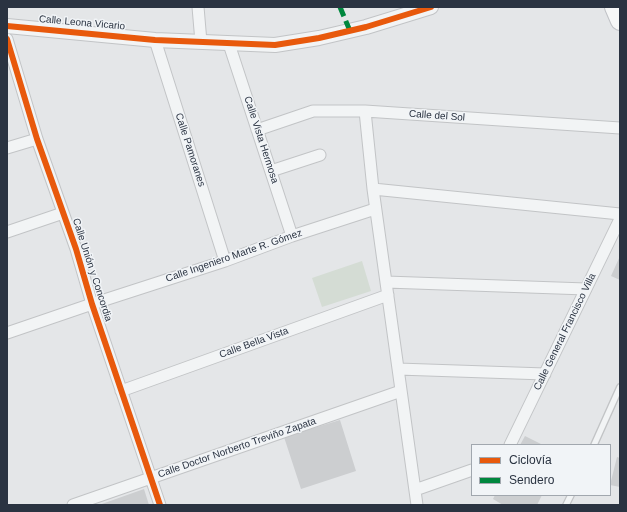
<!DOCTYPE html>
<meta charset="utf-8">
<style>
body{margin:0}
#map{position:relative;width:627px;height:512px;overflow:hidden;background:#e4e6e8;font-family:Arial,sans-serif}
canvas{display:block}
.frame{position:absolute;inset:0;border:8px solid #2a3341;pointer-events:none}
.legend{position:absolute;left:471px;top:444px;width:140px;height:52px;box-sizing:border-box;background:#f1f4f7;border:1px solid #a1a7ae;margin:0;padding:5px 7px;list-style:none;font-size:12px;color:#2a3341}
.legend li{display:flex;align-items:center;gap:8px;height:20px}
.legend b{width:20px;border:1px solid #a1a7ae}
</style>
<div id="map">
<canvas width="627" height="512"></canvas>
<div class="frame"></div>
<ul class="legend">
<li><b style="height:5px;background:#e8590c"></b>Ciclovía</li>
<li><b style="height:5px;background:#00873e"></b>Sendero</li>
</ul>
</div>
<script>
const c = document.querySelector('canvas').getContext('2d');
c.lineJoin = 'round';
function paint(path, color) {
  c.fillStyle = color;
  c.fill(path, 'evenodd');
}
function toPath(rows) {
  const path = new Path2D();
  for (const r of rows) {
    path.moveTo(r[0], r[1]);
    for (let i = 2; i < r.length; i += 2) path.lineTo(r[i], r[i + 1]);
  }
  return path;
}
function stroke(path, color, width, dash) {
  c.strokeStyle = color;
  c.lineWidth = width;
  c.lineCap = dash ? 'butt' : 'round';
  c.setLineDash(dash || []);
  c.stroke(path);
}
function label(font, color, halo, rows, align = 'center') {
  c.font = font + ' Arial,sans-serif';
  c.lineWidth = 3;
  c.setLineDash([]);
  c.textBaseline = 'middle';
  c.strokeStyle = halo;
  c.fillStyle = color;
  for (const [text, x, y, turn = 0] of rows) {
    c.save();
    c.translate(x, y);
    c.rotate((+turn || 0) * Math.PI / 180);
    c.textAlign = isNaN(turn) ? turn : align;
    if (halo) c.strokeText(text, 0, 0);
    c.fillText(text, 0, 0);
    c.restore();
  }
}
paint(toPath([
 [362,261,371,291,322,307,312,278]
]), '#d4dcd4');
paint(toPath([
 [620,256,620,280,611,276],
 [340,420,356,471,301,489,284,437],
 [525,436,543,445,520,445],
 [617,457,620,458,620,487,610,485],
 [144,489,149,505,99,505],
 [495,495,542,495,537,505,503,505,493,499]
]), '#ccced0');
const service = toPath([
 [594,445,620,387],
 [566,505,571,495]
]);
const minor = toPath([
 [198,7,201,42],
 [7,39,37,139,76,249,92,304,160,505],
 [155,40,225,261],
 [229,44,292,236],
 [365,111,373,189,417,505],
 [257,130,313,111,365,111,620,128],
 [7,148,37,139],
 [271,171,320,155],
 [373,189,620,214],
 [7,232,63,213],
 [386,282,586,289],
 [7,333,92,304,225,261,292,236,375,209],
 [398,369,545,374],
 [121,391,388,295],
 [510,445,620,219],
 [415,490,472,470],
 [73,505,401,391]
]);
const tertiary = toPath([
 [7,26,155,40,275,45,319,38,366,27,431,7]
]);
const primary = toPath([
 [614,7,620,21]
]);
stroke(service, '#c2c4c6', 8);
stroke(minor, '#c2c4c6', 13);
stroke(tertiary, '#c2c4c6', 16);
stroke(primary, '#c0c2c6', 20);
stroke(service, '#f2f4f5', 5.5);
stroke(minor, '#f2f4f5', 11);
stroke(tertiary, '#f2f4f5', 14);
stroke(primary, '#f6f7f7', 18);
stroke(toPath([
 [340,7,350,31]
]), '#00873e', 5, [10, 5]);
stroke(toPath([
 [7,26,155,40,275,45,319,38,366,27,431,7],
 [7,39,37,139,76,249,92,304,160,505]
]), '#e8590c', 6);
label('10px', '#2a3341', '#f1f4f7', [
 ["Calle Leona Vicario",82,23,5],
 ["Calle del Sol",437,116,4],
 ["Calle Vista Hermosa",261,140,72],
 ["Calle Pamoranes",190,150,72],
 ["Calle Ingeniero Marte R. Gómez",234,256,-19],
 ["Calle Unión y Concordia",92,270,72],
 ["Calle General Francisco Villa",565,332,-64],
 ["Calle Bella Vista",254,343,-20],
 ["Calle Doctor Norberto Treviño Zapata",237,448,-19]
]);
</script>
